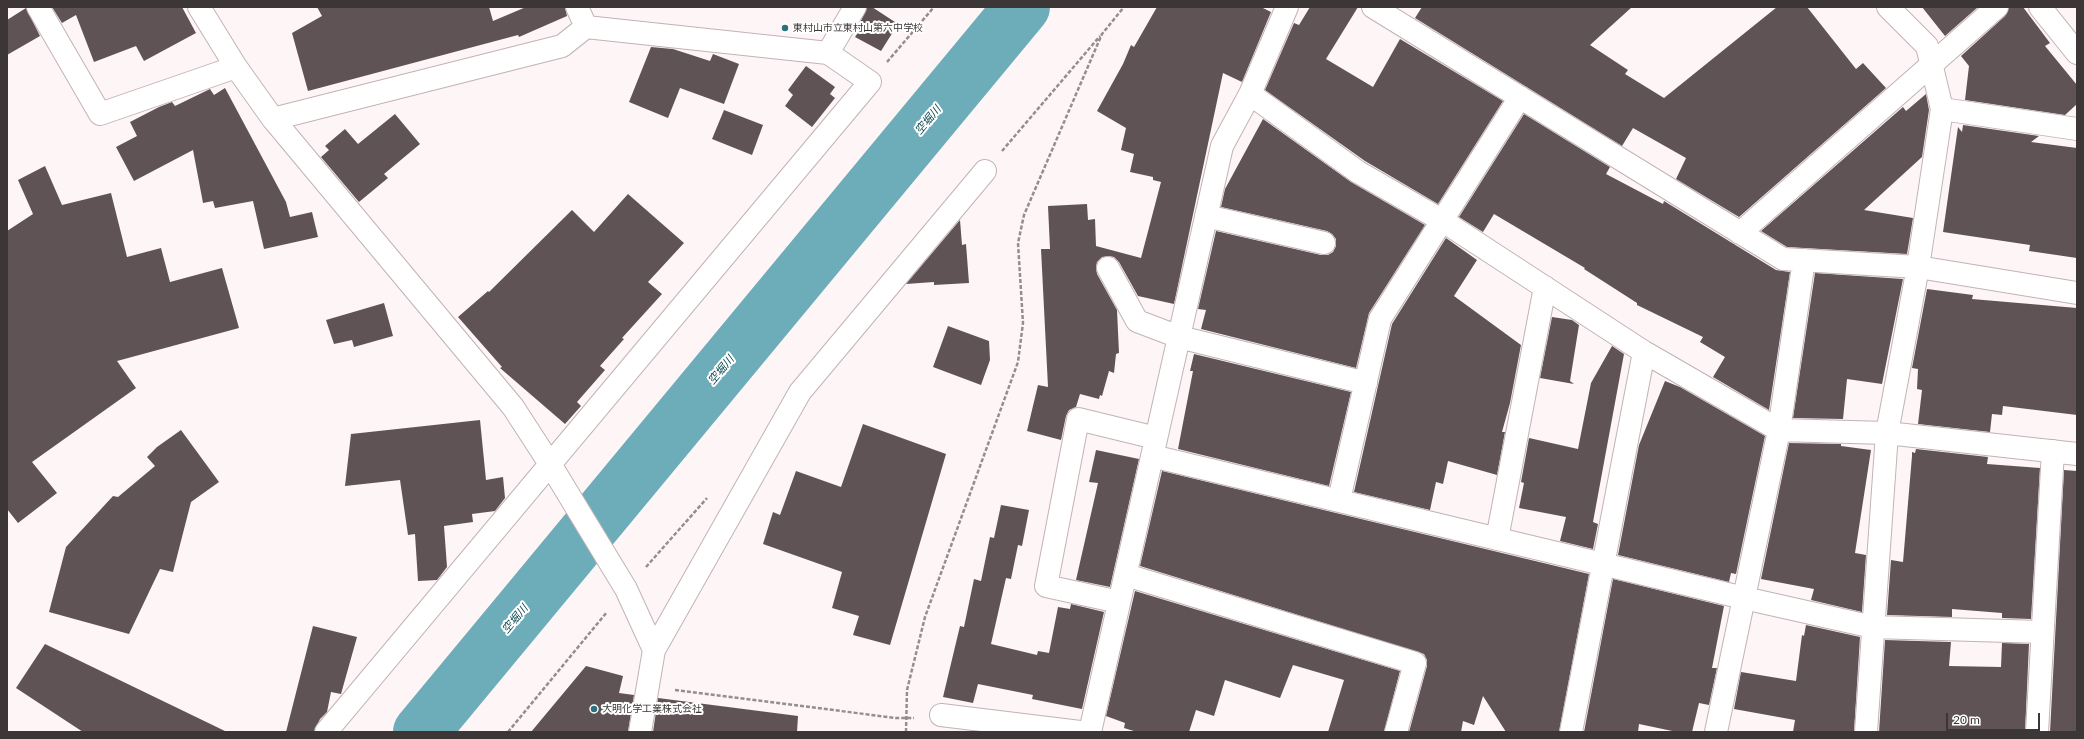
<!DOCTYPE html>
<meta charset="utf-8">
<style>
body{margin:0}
#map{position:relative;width:2084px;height:739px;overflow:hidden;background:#fef5f6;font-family:Lato,sans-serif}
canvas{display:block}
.frame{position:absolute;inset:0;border:8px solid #3c3637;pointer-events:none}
.scale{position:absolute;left:1946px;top:713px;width:94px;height:18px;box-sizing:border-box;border:2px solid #3c3637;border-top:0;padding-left:5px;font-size:12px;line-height:14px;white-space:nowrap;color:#3c3637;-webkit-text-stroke:3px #fff;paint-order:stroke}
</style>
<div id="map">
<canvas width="2084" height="739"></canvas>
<div class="frame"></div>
<div class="scale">20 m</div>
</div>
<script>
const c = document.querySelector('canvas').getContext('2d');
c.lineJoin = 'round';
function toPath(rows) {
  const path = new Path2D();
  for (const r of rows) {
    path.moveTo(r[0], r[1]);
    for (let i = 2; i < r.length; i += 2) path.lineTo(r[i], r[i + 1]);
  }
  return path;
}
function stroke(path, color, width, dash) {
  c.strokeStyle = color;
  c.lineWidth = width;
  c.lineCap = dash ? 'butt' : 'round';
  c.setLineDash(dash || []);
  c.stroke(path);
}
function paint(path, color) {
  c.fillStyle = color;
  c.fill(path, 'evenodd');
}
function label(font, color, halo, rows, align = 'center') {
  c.font = font + ' Lato,"Noto Sans JP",sans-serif';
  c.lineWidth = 4;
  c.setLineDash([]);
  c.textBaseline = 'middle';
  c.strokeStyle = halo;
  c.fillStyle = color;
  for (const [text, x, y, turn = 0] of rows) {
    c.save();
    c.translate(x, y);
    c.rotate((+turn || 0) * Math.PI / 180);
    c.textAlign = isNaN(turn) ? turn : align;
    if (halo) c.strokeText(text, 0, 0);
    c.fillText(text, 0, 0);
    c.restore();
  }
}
stroke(toPath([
 [421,732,1022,7]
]), '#6dadb9', 56);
paint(toPath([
 [52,7,182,7,196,33,144,61,136,46,94,62,76,15,62,23],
 [317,7,489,7,493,21,526,7,565,7,567,16,519,37,518,35,308,91,292,33,322,16],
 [867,7,872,7,898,24,881,51,855,37,861,28,858,27],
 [1157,7,1261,7,1271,12,1242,82,1223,73,1174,304,1138,296,1119,262,1114,257,1109,256,1102,257,1097,262,1096,267,1097,274,1117,310,1119,353,1116,354,1114,373,1109,371,1102,396,1100,395,1099,399,1080,394,1076,407,1069,410,1066,416,1061,440,1027,431,1038,385,1048,387,1041,249,1050,249,1048,206,1087,204,1088,220,1095,219,1096,246,1141,258,1161,182,1153,180,1153,177,1130,172,1134,154,1121,150,1126,128,1097,111,1123,64,1131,45,1134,47],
 [1310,7,1358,7,1326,59,1373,87,1400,39,1503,101,1438,204,1365,161,1265,90,1294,23,1299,25],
 [1422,7,1632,7,1590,45,1628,70,1625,74,1664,98,1777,7,1807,7,1856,69,1863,63,1886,88,1739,217,1676,179,1686,158,1633,128,1622,146,1415,18],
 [1922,7,1978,7,1945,36],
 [2009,7,2023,7,2050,43,2045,46,2077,85,2077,104,2065,115,1965,100,1969,66,1961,56,2005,16],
 [26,8,40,36,7,55,7,20],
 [651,47,673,49,710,61,713,54,739,64,724,104,680,88,668,118,629,102],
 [806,66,835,87,830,94,835,98,812,127,785,106,793,95,788,90],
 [225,88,286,202,290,217,312,212,318,237,264,249,253,201,215,208,213,201,203,203,193,150,134,181,116,147,137,136,130,122,159,107,172,102,175,106,210,89,214,95],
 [1926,94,1929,110,1922,157,1864,210,1913,218,1907,254,1787,247,1761,231,1903,107,1906,111],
 [724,110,763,125,752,155,712,139],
 [395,114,420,144,384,174,388,178,359,202,321,157,329,150,325,146,345,129,358,144],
 [1524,114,1610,167,1606,174,1663,204,1664,201,1776,270,1790,272,1769,410,1713,377,1725,357,1700,342,1703,337,1637,305,1637,303,1584,269,1585,268,1494,214,1483,232,1459,217],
 [1263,119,1351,182,1425,225,1369,313,1356,368,1201,329,1206,310,1198,309,1216,231,1321,255,1328,255,1333,252,1336,246,1336,239,1332,234,1327,231,1221,207,1225,189],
 [1963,125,2039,136,2031,142,2077,148,2077,258,2029,251,2030,245,1943,232,1958,127,1962,132],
 [45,166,62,205,111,193,127,257,161,248,170,282,222,268,239,328,117,361,136,388,32,462,57,493,18,523,7,509,7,231,33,214,18,180],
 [628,194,684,243,648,282,662,294,622,338,624,339,600,366,605,370,577,402,581,406,565,424,500,368,502,367,458,317,488,291,489,292,572,210,594,232],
 [960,220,962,245,966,244,969,283,934,285,934,282,906,284],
 [1446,238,1477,260,1454,296,1521,345,1510,403,1502,432,1505,432,1497,475,1448,461,1443,484,1436,482,1430,510,1354,492,1392,324],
 [1815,273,1903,279,1882,384,1847,379,1843,419,1793,418],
 [1927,289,1973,295,1972,299,2077,308,2077,415,2003,406,2002,415,1992,414,1990,432,1918,424,1922,390,1917,389,1918,369,1912,368],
 [384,303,393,336,354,347,352,340,334,344,326,320],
 [1552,317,1572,320,1579,325,1570,381,1574,384,1540,378],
 [948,326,989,341,990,360,981,385,933,367],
 [1612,346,1624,354,1593,522,1598,524,1593,549,1560,541,1566,517,1519,508,1524,483,1521,482,1529,438,1578,449,1591,383],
 [1194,354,1351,392,1329,486,1178,449,1193,371,1190,371],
 [1665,381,1680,387,1765,436,1736,574,1731,573,1729,582,1618,555,1639,445],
 [480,420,486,480,503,477,505,498,495,511,472,514,473,522,444,526,447,567,437,580,418,581,415,534,408,535,400,480,345,486,351,434],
 [863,424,946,454,890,645,853,635,859,616,832,608,842,572,763,544,773,512,780,515,796,471,841,487],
 [181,430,219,482,191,502,173,572,160,569,129,634,49,612,66,547,113,496,118,497,155,466,147,457,157,447],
 [1789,443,1841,444,1841,446,1871,450,1855,553,1866,555,1862,612,1811,600,1814,589,1761,579],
 [1916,449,1988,457,1987,464,2040,468,2031,619,2002,618,2002,613,1952,609,1952,617,1887,615,1891,560,1903,562,1912,456,1912,452,1915,453],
 [1096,450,1139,459,1110,587,1076,580,1098,483,1089,482],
 [2064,470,2077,471,2077,732,2050,732],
 [1162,471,1589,574,1559,732,1506,732,1483,696,1474,725,1463,721,1461,732,1409,732,1427,666,1427,660,1424,654,1140,566],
 [1001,505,1029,510,1022,546,1018,545,1011,579,1006,578,991,644,1037,655,1038,651,1049,653,1058,607,1070,609,1071,604,1104,612,1082,709,1032,699,1033,695,978,684,973,703,943,697,960,626,964,627,974,579,981,581,990,537,994,538],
 [1613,579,1724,606,1712,668,1717,668,1709,705,1699,703,1692,732,1677,732,1639,724,1638,732,1584,732],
 [1135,591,1400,671,1384,732,1328,732,1344,680,1293,665,1280,698,1225,680,1214,716,1196,710,1189,732,1137,732,1124,728,1125,723,1106,716],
 [1806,625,1860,637,1854,732,1793,732,1795,720,1734,709,1741,672,1796,681,1802,635,1804,636],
 [313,626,357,637,341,694,331,692,327,712,320,719,314,732,286,732],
 [1885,640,1951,642,1949,666,2001,667,2002,643,2029,644,2025,732,1879,732],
 [45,644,227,732,83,732,16,688],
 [586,666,623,676,619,693,634,695,628,732,531,732],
 [658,698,798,716,797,732,653,732]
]), '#605355');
const minor = toPath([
 [38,7,100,114,236,67],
 [199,7,236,67,273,119,513,407,550,464,626,589,654,650,640,732],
 [577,7,586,27,828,53],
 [1373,7,1783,259,1918,267,2077,293],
 [2040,7,2077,53],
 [1250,94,1358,172,1443,221,1644,352,1779,430,1887,433,2077,454],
 [1942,109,2077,129],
 [273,119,562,46,586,27],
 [1206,216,1324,243],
 [1740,233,1997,7],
 [1108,268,1137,321,1179,337,1366,383],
 [1152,456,1744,598,1873,627,2042,632],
 [1339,500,1380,319,1520,97],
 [1497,539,1545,287],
 [1126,575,1415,663,1396,732],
 [1119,602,1046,586,1078,419,1156,438],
 [654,650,800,392,985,171],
 [941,715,1080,732],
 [326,732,870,82,828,53,855,7],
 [1090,732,1222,146,1250,94,1287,7],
 [1571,732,1644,352],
 [1716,732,1779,430,1804,260],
 [1866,732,1887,433,1918,267,1942,109,1927,46,1888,7],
 [2037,732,2053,451]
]);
stroke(minor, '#c2b3b5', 24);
stroke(toPath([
 [887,62,934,7],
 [1002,151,1100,36],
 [646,567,707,498],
 [675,690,896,718,914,718],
 [508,732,607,612],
 [906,732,907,690,925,617,1018,362,1023,323,1018,243,1024,215,1102,34,1124,7]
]), '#958d8e', 2.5, [4, 2]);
stroke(minor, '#fff', 22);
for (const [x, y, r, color] of [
 [785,28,4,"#2a717d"],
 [594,709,4,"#2a717d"]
]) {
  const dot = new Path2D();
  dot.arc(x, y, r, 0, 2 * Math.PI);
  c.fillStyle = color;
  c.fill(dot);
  stroke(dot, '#fff', 1.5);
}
label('10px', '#3c3637', '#fff', [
 ["東村山市立東村山第六中学校",793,28],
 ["大明化学工業株式会社",602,709]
], 'left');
label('italic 11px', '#09454f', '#fff', [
 ["空堀川",928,120,-50],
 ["空堀川",721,370,-50],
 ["空堀川",515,619,-50]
]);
</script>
